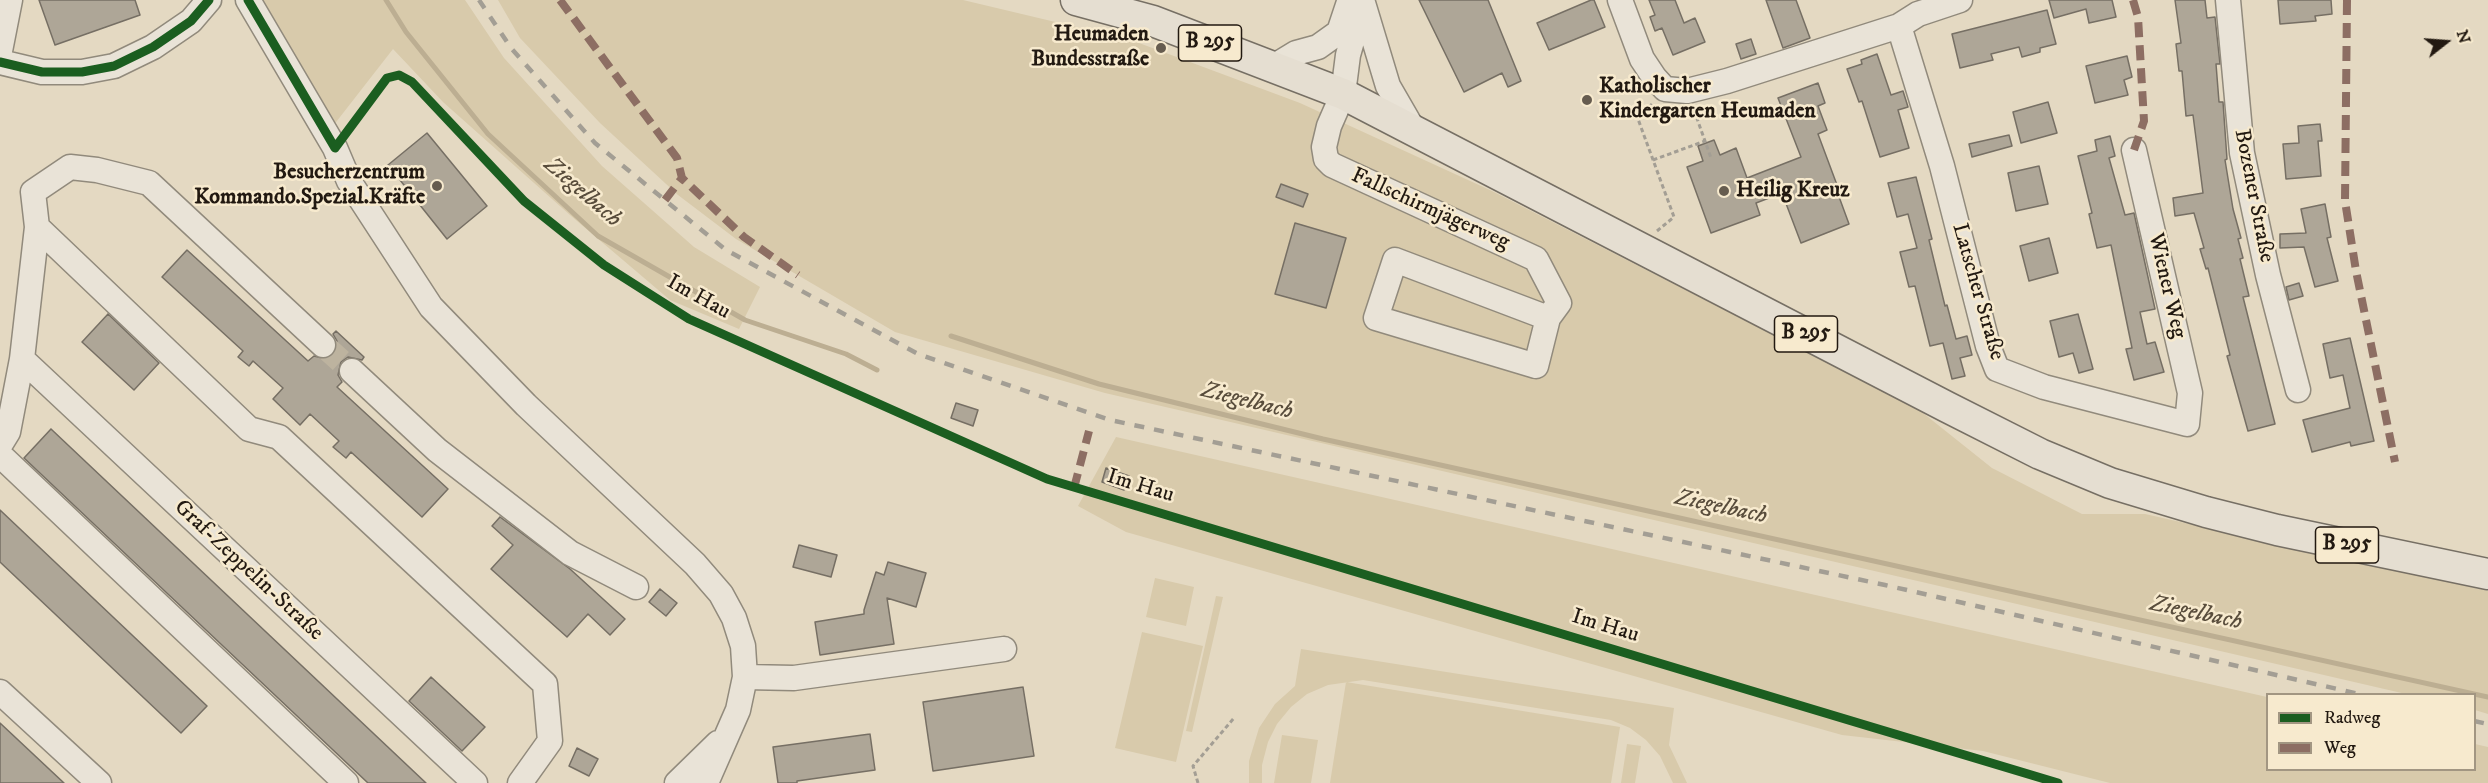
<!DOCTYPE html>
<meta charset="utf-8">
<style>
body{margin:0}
#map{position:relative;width:2488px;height:783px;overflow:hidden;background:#e4d9c2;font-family:"IM FELL DW Pica",serif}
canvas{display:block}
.legend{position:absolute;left:2266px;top:693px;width:210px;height:78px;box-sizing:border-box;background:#f7eace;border:2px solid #a29682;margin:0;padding:8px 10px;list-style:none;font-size:18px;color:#221911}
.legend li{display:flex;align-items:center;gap:12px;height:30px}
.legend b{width:30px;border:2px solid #a29682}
.north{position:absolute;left:2416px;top:12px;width:60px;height:60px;-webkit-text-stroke:4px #f7eace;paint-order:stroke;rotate:73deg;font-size:16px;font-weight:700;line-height:24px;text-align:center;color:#221911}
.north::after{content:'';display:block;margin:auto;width:21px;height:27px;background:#221911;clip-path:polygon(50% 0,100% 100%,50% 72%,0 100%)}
</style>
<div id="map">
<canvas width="2488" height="783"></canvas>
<ul class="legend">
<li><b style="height:8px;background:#1b5e20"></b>Radweg</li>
<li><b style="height:8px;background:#8d6e63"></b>Weg</li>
</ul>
<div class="north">N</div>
</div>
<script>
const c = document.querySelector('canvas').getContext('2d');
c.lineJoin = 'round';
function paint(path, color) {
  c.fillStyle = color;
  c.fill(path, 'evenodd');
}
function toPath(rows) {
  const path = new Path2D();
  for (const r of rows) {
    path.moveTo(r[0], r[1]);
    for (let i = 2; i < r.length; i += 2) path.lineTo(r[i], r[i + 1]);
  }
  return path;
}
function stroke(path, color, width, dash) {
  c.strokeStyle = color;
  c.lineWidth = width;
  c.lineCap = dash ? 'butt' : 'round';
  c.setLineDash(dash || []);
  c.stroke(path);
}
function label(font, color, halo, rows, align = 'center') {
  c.font = font + ' "IM FELL DW Pica",serif';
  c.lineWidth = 5;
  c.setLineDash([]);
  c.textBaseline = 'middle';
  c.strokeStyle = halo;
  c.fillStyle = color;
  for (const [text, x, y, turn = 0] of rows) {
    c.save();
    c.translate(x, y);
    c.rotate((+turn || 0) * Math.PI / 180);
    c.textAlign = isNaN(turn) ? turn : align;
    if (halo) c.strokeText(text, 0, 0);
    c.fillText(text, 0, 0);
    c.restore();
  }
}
paint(toPath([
 [258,0,465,0,504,58,602,166,694,247,760,287,739,329,670,300,570,215,443,102,393,49,333,126],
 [498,0,963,0,1131,40,1300,103,1492,191,1918,409,1992,468,2082,514,2145,514,2488,591,2488,714,2475,710,2474,694,2406,694,1105,393,895,332,736,239,678,195,600,123,520,38],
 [1116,437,2267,697,2268,770,2474,770,2475,744,2488,747,2488,783,2110,783,1983,751,1842,735,1126,532,1078,506],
 [1155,578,1194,587,1186,626,1146,617],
 [1216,596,1223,597,1192,732,1186,731],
 [1142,632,1203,646,1176,762,1115,748],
 [1301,649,1674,708,1669,745,1687,783,1673,783,1660,756,1646,740,1630,728,1611,720,1363,680,1328,685,1307,694,1291,707,1277,724,1268,742,1262,765,1262,783,1249,783,1249,761,1259,728,1275,704,1295,686],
 [1346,682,1620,727,1611,783,1330,783],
 [1282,735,1318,740,1311,783,1274,783],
 [1627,744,1641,746,1635,783,1621,783]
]), '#d8caab');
stroke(toPath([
 [386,0,406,32,488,134,598,236,745,320,846,354,877,370],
 [951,336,1099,384,1323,439,2488,697]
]), '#bcae92', 5);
const building = toPath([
 [39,0,135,0,140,15,55,45,39,0],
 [1419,0,1488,0,1521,81,1508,87,1502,73,1464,92,1419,0],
 [1591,0,1594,0,1605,27,1549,50,1537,23,1591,0],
 [1649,0,1675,0,1684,23,1695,18,1705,42,1673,55,1662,28,1655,31,1650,17,1655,15,1649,0],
 [1766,0,1796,0,1810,38,1783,48,1766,0],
 [2049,0,2112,0,2116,17,2089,23,2086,9,2054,18,2049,0],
 [2175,0,2205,0,2207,18,2215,17,2220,64,2216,64,2219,102,2223,102,2227,159,2225,160,2233,209,2241,238,2238,239,2243,258,2240,259,2249,296,2243,297,2275,424,2248,431,2227,356,2230,355,2208,268,2206,269,2200,249,2204,248,2194,213,2175,216,2173,198,2203,193,2193,115,2186,116,2182,71,2179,71,2176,44,2181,43,2175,0],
 [2278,0,2331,0,2332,14,2315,16,2316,21,2280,24,2278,0],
 [2047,10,2056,44,2040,48,2040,52,2022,57,2019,47,1991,54,1993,60,1960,68,1952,34,2047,10],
 [1751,39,1756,54,1741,59,1736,44,1751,39],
 [1877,54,1891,95,1903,91,1908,107,1898,110,1909,148,1880,157,1862,101,1859,102,1847,69,1862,64,1861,60,1877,54],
 [2127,56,2132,77,2124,80,2128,95,2095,103,2086,66,2127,56],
 [1818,83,1825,103,1818,106,1827,130,1818,134,1840,193,1838,194,1849,224,1801,243,1782,193,1756,203,1760,215,1711,233,1687,167,1703,161,1698,146,1714,140,1720,155,1736,148,1747,178,1801,157,1778,98,1818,83],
 [2048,102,2057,133,2021,143,2013,112,2048,102],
 [2320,124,2322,141,2318,141,2321,176,2286,179,2283,144,2299,143,2298,126,2320,124],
 [427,133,487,206,447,239,388,165,427,133],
 [2009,135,2012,146,1972,157,1969,144,2009,135],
 [2110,136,2115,156,2109,158,2125,215,2134,213,2155,309,2140,312,2147,344,2155,342,2164,372,2134,380,2126,349,2132,348,2111,245,2097,248,2089,214,2092,213,2078,156,2097,151,2095,140,2110,136],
 [2039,166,2048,204,2016,211,2008,173,2039,166],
 [1916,177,1932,239,1929,240,1945,306,1947,305,1956,339,1967,336,1972,355,1960,358,1965,376,1952,379,1943,343,1930,346,1915,286,1909,287,1900,252,1917,248,1908,214,1897,217,1888,183,1916,177],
 [1281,184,1308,194,1303,207,1276,197,1281,184],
 [2325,204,2331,237,2327,238,2338,281,2315,287,2304,247,2280,248,2280,234,2306,233,2301,209,2325,204],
 [1295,223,1346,238,1326,308,1275,294,1295,223],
 [2049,238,2058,273,2029,281,2020,246,2049,238],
 [187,250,308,361,314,356,327,359,334,354,337,341,333,334,336,331,364,357,362,360,348,357,341,362,338,375,342,382,337,387,448,489,422,517,351,452,346,458,333,447,339,441,310,414,300,425,273,399,283,388,253,361,249,366,238,357,243,351,162,277,187,250],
 [2299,283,2303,296,2289,300,2286,287,2299,283],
 [108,314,159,363,134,390,82,342,108,314],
 [2078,314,2093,369,2079,373,2073,353,2059,357,2050,321,2078,314],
 [2350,338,2374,441,2351,446,2350,442,2312,452,2303,420,2350,408,2343,375,2330,378,2323,344,2350,338],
 [956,403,978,410,973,426,951,418,956,403],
 [51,429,426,783,368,783,224,647,24,458,51,429],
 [1106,468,1129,476,1124,490,1102,482,1106,468],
 [0,510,207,706,181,733,0,562,0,510],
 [500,517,570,569,625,619,610,635,588,614,567,637,491,569,513,545,492,526,500,517],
 [799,545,837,555,831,577,793,567,799,545],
 [888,562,926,573,916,607,887,598,894,644,820,655,815,622,864,614,864,610,876,572,884,575,888,562],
 [660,589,677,603,666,616,649,602,660,589],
 [431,677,485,727,462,751,409,701,431,677],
 [1023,687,1034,756,933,771,923,702,1023,687],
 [0,723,64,783,0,783,0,723],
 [870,734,875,770,797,781,797,783,778,783,773,747,870,734],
 [577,748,598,759,589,776,569,766,577,748]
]);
paint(building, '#aea697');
stroke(building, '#766f64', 1.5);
stroke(toPath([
 [323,345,352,371]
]), '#bdb39f', 24, [24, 12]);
const minor = toPath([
 [248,0,335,148,349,181,431,307,526,405,695,564,721,594,734,618,743,646,745,677,738,710,706,783],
 [1355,0,1356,27,1348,55,1343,94,1329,126,1324,147,1326,159,1332,165,1536,259,1559,303,1548,318,1536,366,1376,318,1395,260,1548,318],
 [1620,0,1642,59,1654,77,1665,89,1687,91,1727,81,1899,26,1918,14,1960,0],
 [2228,0,2242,153,2268,275,2298,390],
 [1363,3,1388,86,1414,131],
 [1899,26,1942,166,1988,346,1997,369,2044,387,2187,424,2190,393,2134,150],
 [0,51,10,0],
 [0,62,42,72,82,72,114,66,153,47,191,21,209,0],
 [1273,67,1296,53,1318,47,1339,32,1348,5],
 [37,227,249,429,279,437,545,684,550,741,520,783],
 [22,359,475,783],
 [352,371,437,450,570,553,636,587],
 [0,445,8,432,22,359,37,227,33,192,70,167,97,170,149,183,323,345],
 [0,455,346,783],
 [745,677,794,678,1004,649],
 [0,692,99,783],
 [677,783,718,743]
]);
const major = toPath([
 [1076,0,1153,21,1343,94,1947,407,2040,454,2110,483,2206,512,2277,530,2488,574]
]);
stroke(minor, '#918a7c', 27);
stroke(major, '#766f64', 33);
stroke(toPath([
 [1652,104,1638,119,1674,217,1657,231],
 [1694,110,1711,158],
 [1653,160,1705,141],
 [1198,783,1193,766,1234,718]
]), '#a39e94', 3, [4.5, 3]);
stroke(minor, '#e9e3d7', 24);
stroke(major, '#e5ded1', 30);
stroke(toPath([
 [479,0,511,48,595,143,726,250,918,354,1110,420,1885,585,2359,694],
 [2474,721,2488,724]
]), '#a39e94', 4.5, [10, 10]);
stroke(toPath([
 [560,0,677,158,682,178,744,237,798,275],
 [2133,0,2138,17,2144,121,2134,150],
 [2347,0,2345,201,2356,271,2395,462],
 [665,200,682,178],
 [1074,488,1089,431]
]), '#8d6e63', 8, [15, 8]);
stroke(toPath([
 [248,0,335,148,387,78,399,75,412,82,524,201,604,265,689,319,1047,479,2058,783],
 [0,62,42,72,82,72,114,66,153,47,191,21,209,0]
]), '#1b5e20', 9);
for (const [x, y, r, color] of [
 [1161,48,6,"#665c4f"],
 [1587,100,6,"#665c4f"],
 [437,186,6,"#665c4f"],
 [1724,191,6,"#665c4f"]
]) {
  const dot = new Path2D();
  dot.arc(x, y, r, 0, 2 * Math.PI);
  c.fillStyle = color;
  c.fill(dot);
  stroke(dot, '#f7eace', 2);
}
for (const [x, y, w] of [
 [1210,43,63],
 [1806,334,63],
 [2347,545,63]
]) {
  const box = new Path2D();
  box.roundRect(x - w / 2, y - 18, w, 36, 4.5);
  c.fillStyle = '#f7eace';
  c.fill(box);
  stroke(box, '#221911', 1.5);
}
label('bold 21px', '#221911', null, [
 ["B 295",1210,43],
 ["B 295",1806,334],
 ["B 295",2347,545]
]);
label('bold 22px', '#221911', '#f7eace', [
 ["Heumaden",1149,35],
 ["Bundesstraße",1149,60],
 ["Katholischer",1599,87,"left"],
 ["Kindergarten Heumaden",1599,112,"left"],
 ["Besucherzentrum",425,173],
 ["Kommando.Spezial.Kräfte",425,198],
 ["Heilig Kreuz",1736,191,"left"]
], 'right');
label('22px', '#221911', '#f7eace', [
 ["Bozener Straße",2253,196,79],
 ["Fallschirmjägerweg",1430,210,24],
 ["Wiener Weg",2166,286,77],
 ["Latscher Straße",1977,292,74],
 ["Im Hau",698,298,29],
 ["Im Hau",1140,487,17],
 ["Graf-Zeppelin-Straße",248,571,43],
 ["Im Hau",1605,627,17]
]);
label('italic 24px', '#594d3c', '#f7eace', [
 ["Ziegelbach",582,193,41],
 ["Ziegelbach",1247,402,14],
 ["Ziegelbach",1721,508,12],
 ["Ziegelbach",2196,614,12]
]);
</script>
